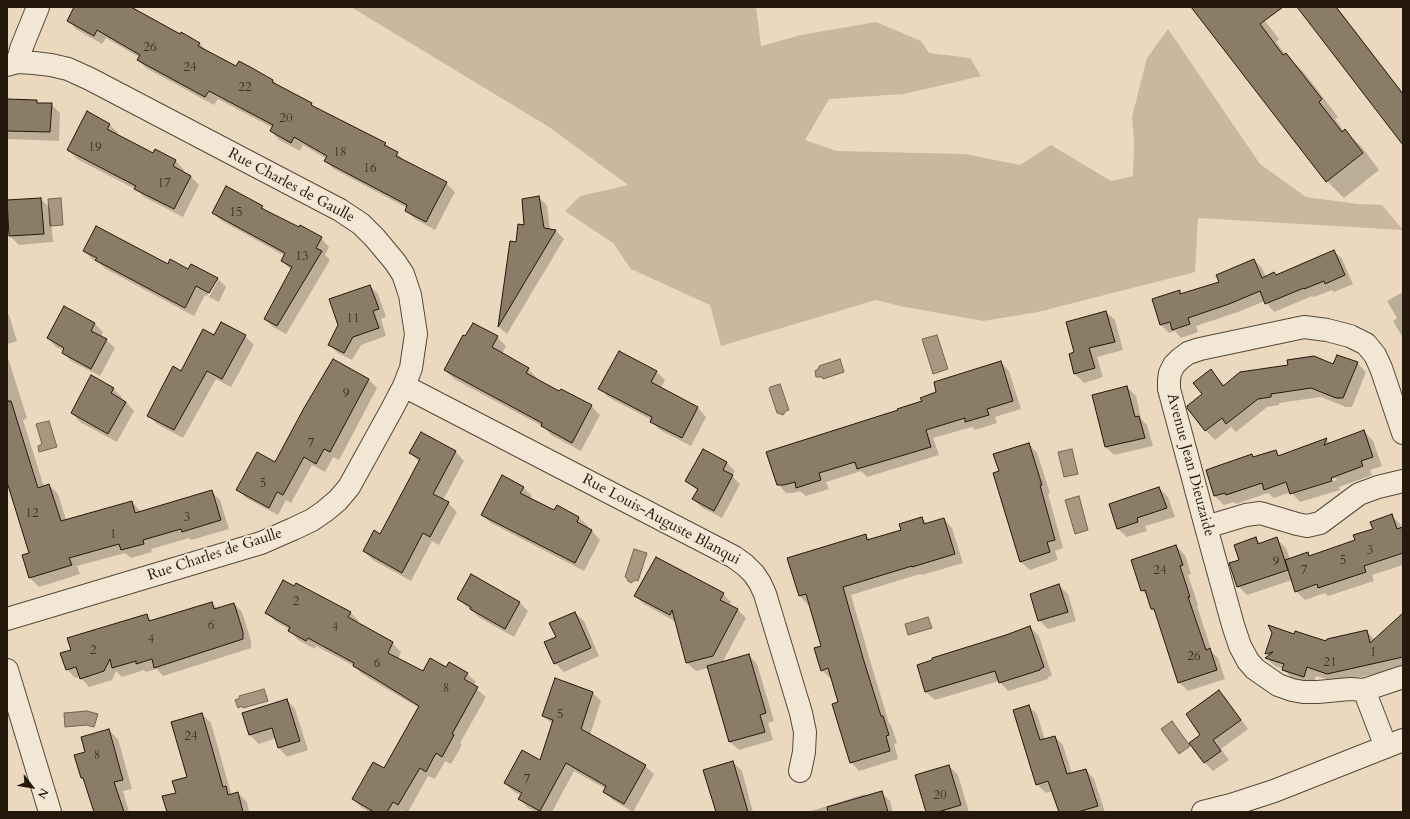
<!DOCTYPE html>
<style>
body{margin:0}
#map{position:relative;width:1410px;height:819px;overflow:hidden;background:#ebd9bf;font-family:Cardo,serif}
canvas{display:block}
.frame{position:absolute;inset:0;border:8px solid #231809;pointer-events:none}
.north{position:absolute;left:12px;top:767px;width:40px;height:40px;-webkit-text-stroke:3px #f2e6d5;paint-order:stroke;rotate:121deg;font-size:11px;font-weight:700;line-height:16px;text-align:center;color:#231809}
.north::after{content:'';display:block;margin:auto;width:14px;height:18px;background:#231809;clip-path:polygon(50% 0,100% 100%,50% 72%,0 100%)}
</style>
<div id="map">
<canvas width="1410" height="819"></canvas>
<div class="frame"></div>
<div class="north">N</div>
</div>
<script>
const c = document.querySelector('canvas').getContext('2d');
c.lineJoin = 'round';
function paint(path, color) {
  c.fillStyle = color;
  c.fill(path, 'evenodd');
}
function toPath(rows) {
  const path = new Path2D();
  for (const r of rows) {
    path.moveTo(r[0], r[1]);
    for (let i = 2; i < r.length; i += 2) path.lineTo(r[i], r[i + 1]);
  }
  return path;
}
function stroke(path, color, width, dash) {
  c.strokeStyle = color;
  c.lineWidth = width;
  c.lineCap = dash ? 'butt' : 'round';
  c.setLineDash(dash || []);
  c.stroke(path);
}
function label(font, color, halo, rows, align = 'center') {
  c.font = font + ' Cardo,serif';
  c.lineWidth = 4;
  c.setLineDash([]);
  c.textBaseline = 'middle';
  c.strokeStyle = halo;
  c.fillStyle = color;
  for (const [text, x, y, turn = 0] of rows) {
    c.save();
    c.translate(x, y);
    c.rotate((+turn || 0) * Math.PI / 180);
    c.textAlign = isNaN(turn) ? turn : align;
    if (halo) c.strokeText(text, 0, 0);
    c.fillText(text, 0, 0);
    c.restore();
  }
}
paint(toPath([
 [351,7,756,7,761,46,801,35,876,22,921,41,929,53,970,58,981,76,904,94,829,99,805,140,837,151,965,154,1020,165,1051,145,1111,181,1133,176,1134,141,1132,117,1147,58,1168,29,1260,164,1306,197,1358,204,1382,205,1403,230,1198,218,1195,272,1038,312,983,321,900,306,876,300,721,346,710,305,631,269,613,243,565,211,580,196,628,185,549,127]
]), '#c9b8a0');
const water = toPath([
 [61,198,63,225,50,226,48,199,61,198],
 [937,335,948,369,933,374,922,339,937,335],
 [840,359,844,372,823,379,822,377,816,377,815,371,819,368,819,366,840,359],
 [780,384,789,410,786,411,783,415,778,413,777,413,769,389,770,387,780,384],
 [49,421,57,447,39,452,38,446,42,444,36,424,49,421],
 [1072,449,1078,474,1064,477,1058,452,1072,449],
 [1079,496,1088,530,1075,534,1065,500,1079,496],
 [634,549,647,553,638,581,635,580,631,583,628,581,627,578,625,577,634,549],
 [928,617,932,628,908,635,905,624,928,617],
 [264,689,268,701,243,708,242,706,238,708,235,700,240,698,239,696,264,689],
 [87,711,98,714,94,727,86,725,65,727,64,713,87,711],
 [1172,721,1190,746,1179,754,1161,729,1172,721]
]);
paint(water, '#a79781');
stroke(water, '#726451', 1);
paint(toPath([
 [75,7,129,7,180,36,199,43,209,53,237,67,273,80,279,87,311,104,316,109,385,143,406,162,446,183,455,192,435,230,415,219,406,211,407,208,334,169,325,161,327,159,303,145,300,151,279,140,271,131,273,128,218,99,214,105,146,68,138,60,139,57,106,38,102,44,76,29,68,20],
 [1192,7,1254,7,1279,39,1276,42,1286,55,1303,71,1338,117,1335,119,1344,131,1362,147,1379,170,1344,198,1327,181],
 [1299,7,1337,7,1403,93,1403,143],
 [7,100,36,101,39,104,51,104,60,113,59,141,7,139],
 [109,124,118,133,117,135,153,154,155,151,176,161,184,170,183,173,191,177,199,185,183,217,144,197,137,190,77,159,68,150],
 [539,197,547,206,550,230,556,231,564,239,507,334,499,327,510,242,517,243],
 [41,199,50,208,53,242,19,245,10,236,7,201],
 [262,207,268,212,321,238,329,247,325,255,330,260,286,334,273,327,265,319,291,270,282,261,285,256,222,221,213,213],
 [84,251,168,265,217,278,226,287,219,302,209,297,218,280,215,280,207,296,205,295,194,316,106,269,100,264,93,260],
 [1334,251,1342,259,1353,284,1334,292,1332,290,1314,297,1312,296,1274,312,1265,301,1238,312,1196,326,1198,332,1181,338,1175,331,1169,333,1161,325,1179,291,1182,294,1220,282,1254,260,1262,268,1266,277,1277,276],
 [370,286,378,294,386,317,381,319,386,336,361,345,352,360,338,353,330,345],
 [1403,292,1403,338,1393,321,1397,318,1387,301],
 [1106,312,1115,320,1123,350,1097,357,1103,377,1084,383,1075,374,1070,354,1075,353],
 [7,313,9,315,17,341,7,344],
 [95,324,103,332,101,337,106,340,115,348,100,376,71,361,63,353,64,351,56,347,48,338],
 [214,336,245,336,254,345,231,387,216,379,183,438,157,424,148,415,182,372],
 [497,337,506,346,502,354,528,369,537,378,536,380,560,393,561,390,591,406,600,415,581,451,551,435,544,427,454,379,445,370],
 [7,355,27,418,23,420,44,487,49,485,58,494,66,520,132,502,141,512,212,492,220,500,229,529,191,540,189,538,151,549,152,552,131,558,125,553,77,566,80,574,39,587,30,578,23,556,30,554,8,482,7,483],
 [333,361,369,380,377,388,339,460,333,457,325,472,312,465,291,503,286,500,278,515,246,498,238,489,275,463],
 [1001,362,1009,371,1021,409,995,417,997,423,975,430,972,427,933,438,939,455,867,477,861,471,826,482,829,489,806,496,800,491,793,493,786,493,778,484,899,411,923,402,937,392],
 [1357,363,1366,372,1352,407,1346,407,1321,397,1279,403,1279,405,1267,407,1236,432,1231,427,1215,440,1206,431,1188,407,1204,394,1211,370,1225,386,1334,365],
 [656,371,665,380,661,388,698,408,706,417,691,446,660,430,651,421,652,420,608,397,600,388],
 [1127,387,1136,396,1141,419,1147,425,1153,446,1114,455,1106,447],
 [113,389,122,397,120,399,126,402,134,411,117,442,80,422,72,413],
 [1364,431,1373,441,1382,466,1370,470,1372,475,1339,487,1340,490,1300,502,1291,492,1274,498,1268,493,1236,504,1234,502,1224,505,1215,496,1207,471,1252,455,1255,458,1275,451,1280,456,1326,439,1331,444],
 [1336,478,1337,480,1295,493,1295,491],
 [422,433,456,452,464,461,443,500,448,503,457,512,439,545,432,541,411,581,373,560,364,551,381,535,419,462,410,453],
 [1029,444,1037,453,1050,493,1048,494,1063,548,1055,551,1058,560,1030,570,1021,562,1000,472],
 [703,450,727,463,735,471,732,476,740,484,722,518,701,507,693,499,698,491,686,481],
 [523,487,532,496,530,499,554,512,557,506,579,518,588,526,586,528,592,531,600,540,584,571,491,523,482,515],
 [1159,488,1168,497,1175,517,1145,526,1147,531,1127,537,1118,529],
 [1391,515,1400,524,1402,528,1403,528,1403,565,1372,575,1374,581,1328,596,1325,593,1305,600,1296,591,1292,580,1247,595,1238,586,1240,561,1256,538,1261,544,1277,539,1286,548,1290,559,1307,553,1310,556,1356,541,1374,529],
 [922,518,928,524,944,519,952,528,963,563,922,575,920,574,851,595,872,667,889,723,891,725,897,743,894,744,898,759,859,771,851,762,839,702,832,678,831,679,822,670,823,646,810,604,808,605,800,596,788,558,865,535,870,540,902,531],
 [1176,546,1185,555,1191,574,1188,575,1198,605,1197,606,1212,652,1218,658,1225,679,1188,691,1179,682,1157,613,1152,609,1148,596,1142,590],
 [1059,586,1068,594,1076,621,1048,629,1039,620],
 [723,594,731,602,729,606,738,610,746,618,722,663,749,655,757,664,774,721,768,723,773,740,739,750,730,742,708,668,696,671,687,663,676,622,644,604,635,596],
 [458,599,519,602,528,611,514,637,480,618],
 [212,603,218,609,234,604,242,612,251,641,251,648,163,676,157,669,146,672,144,670,122,677,116,671,112,680,89,687,80,677,75,678,67,669,72,650,146,615,152,621],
 [350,612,359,621,357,623,392,643,401,652,398,659,424,672,447,669,467,674,476,682,473,686,486,697,460,743,462,745,451,764,445,761,435,779,428,776,408,812,401,810,400,812,369,812,362,808,353,799,385,770,419,708,362,674,354,666,316,646,315,649,298,640,290,631,290,630,275,621,267,613],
 [575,613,584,621,599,656,564,672,555,663],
 [1403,614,1403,668,1337,682,1316,676,1313,685,1292,679,1284,669,1275,666,1266,658,1269,656,1267,654,1273,633,1295,635,1327,642,1367,632,1375,640],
 [1030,627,1039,636,1052,676,1048,677,1048,679,1008,691,999,681,935,700,926,692,1006,636],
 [592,692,601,701,590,735,645,766,654,774,633,812,613,800,605,792,606,789,574,771,552,812,536,812,528,808,520,799,521,796,513,791,505,783,541,762,553,725,544,716],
 [1219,692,1227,700,1248,729,1221,749,1229,760,1213,771,1205,763,1191,743,1202,735],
 [287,700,295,709,308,750,287,757,279,748,276,738,259,744,250,735,243,714],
 [1028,706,1037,714,1045,740,1055,737,1063,745,1072,774,1086,770,1094,779,1105,812,1060,812,1052,791,1046,793,1037,784],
 [202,714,211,723,231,793,232,794,238,793,247,802,249,812,168,812,177,793,188,778],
 [109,730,118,739,132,789,123,791,129,812,95,812,85,781,82,778,86,752],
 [733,762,742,771,753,812,717,812],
 [949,766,958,775,969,812,927,812],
 [881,792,890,801,893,812,808,812,865,794,867,796]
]), '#0003');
const building = toPath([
 [74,7,131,7,180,34,181,32,200,43,198,46,236,66,239,61,252,68,273,80,272,82,312,103,311,105,386,143,384,145,398,152,396,156,447,182,426,222,405,211,407,205,324,161,327,156,294,137,291,143,270,131,273,125,209,91,205,97,137,60,140,55,97,30,94,36,67,21,74,7],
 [1191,7,1283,7,1260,24,1283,55,1286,53,1322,99,1319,102,1342,132,1345,129,1363,153,1326,182,1191,7],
 [1297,7,1336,7,1403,94,1403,145,1297,7],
 [7,99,37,100,37,103,52,103,50,132,7,131,7,99],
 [87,111,110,124,107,129,153,153,155,149,176,160,173,166,191,176,174,209,134,189,136,186,67,150,87,111],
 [226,186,263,206,261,208,299,227,300,225,322,237,316,248,322,251,277,326,264,319,292,267,281,261,285,253,212,213,226,186],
 [539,196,544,228,556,230,498,327,510,241,516,242,518,224,524,225,522,199,539,196],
 [41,198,44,234,9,236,7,200,41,198],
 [96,226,168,264,170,259,188,269,191,264,218,278,209,293,196,286,185,308,95,260,97,258,83,251,96,226],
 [1334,250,1345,275,1325,284,1324,281,1304,289,1304,288,1265,304,1260,291,1229,304,1188,318,1190,324,1172,330,1170,322,1160,325,1152,299,1180,290,1180,294,1219,282,1216,275,1254,259,1262,278,1274,272,1276,275,1334,250],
 [370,285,379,309,373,311,379,328,353,337,344,353,328,345,338,325,329,299,370,285],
 [64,306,95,323,91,331,107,339,91,369,62,353,64,348,47,338,64,306],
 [1106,311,1115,342,1089,348,1095,368,1074,374,1069,354,1074,352,1066,322,1106,311],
 [221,322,246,335,222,379,207,371,174,430,147,416,173,366,181,371,203,329,214,335,221,322],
 [473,323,498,336,492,347,529,368,526,373,559,391,561,389,592,405,572,443,541,426,542,423,444,370,463,335,465,336,473,323],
 [619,351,657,371,651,382,698,407,682,438,650,422,652,417,598,389,619,351],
 [1337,355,1358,362,1343,398,1336,398,1311,388,1271,394,1271,397,1258,399,1226,424,1222,418,1205,431,1187,408,1187,406,1202,394,1193,383,1211,369,1223,386,1240,372,1288,365,1287,360,1314,356,1333,364,1337,355],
 [333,359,369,379,330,452,324,449,316,464,304,457,283,495,277,492,269,508,236,490,257,452,275,462,304,408,333,359],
 [1001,361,1013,401,987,409,989,415,965,422,965,418,926,430,931,447,857,469,855,462,819,473,821,480,796,488,795,482,784,485,777,485,766,452,898,410,897,409,922,401,920,398,936,392,934,382,1001,361],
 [91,375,114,388,111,393,126,402,108,434,71,413,91,375],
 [1127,386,1135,417,1139,416,1145,438,1105,447,1092,395,1127,386],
 [7,401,11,401,38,488,49,484,61,521,132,501,135,513,212,490,221,520,182,532,181,529,143,540,144,544,121,550,119,544,69,558,72,565,29,578,22,555,29,553,7,482,7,401],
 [1364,430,1373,457,1361,461,1363,466,1331,478,1332,481,1290,494,1286,482,1264,490,1262,483,1226,495,1225,493,1214,496,1206,470,1252,454,1253,457,1276,450,1278,456,1327,438,1324,445,1364,430],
 [421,432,456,451,433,494,449,502,430,537,423,533,402,573,363,551,374,530,380,534,420,459,409,453,421,432],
 [1029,443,1042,485,1040,485,1055,540,1047,542,1050,552,1020,562,993,473,999,471,993,454,1029,443],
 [703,449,727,462,723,470,733,475,714,511,692,499,698,489,685,481,703,449],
 [502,475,524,487,520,493,554,510,557,505,579,517,577,522,592,530,575,563,481,515,502,475],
 [1159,487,1167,508,1137,518,1138,522,1117,529,1109,504,1159,487],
 [1392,514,1397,529,1403,527,1403,553,1364,566,1366,572,1318,588,1317,584,1295,592,1285,560,1308,552,1309,556,1355,540,1353,535,1373,529,1370,522,1392,514],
 [922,517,924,524,944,518,955,554,912,567,912,566,843,587,863,658,881,716,883,716,889,735,886,736,890,751,850,763,832,704,838,702,828,668,821,671,814,648,821,646,806,594,799,596,787,558,866,534,867,540,901,530,899,524,922,517],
 [1256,537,1258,544,1277,537,1288,570,1237,587,1229,563,1239,560,1234,545,1256,537],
 [1176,545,1183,565,1180,566,1190,597,1188,597,1206,650,1210,648,1217,670,1178,683,1154,609,1151,609,1145,590,1141,591,1131,560,1176,545],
 [656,557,724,593,720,600,738,609,713,656,686,663,672,610,670,615,634,596,656,557],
 [471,574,520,602,505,629,470,609,471,607,457,599,471,574],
 [283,580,294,586,296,583,351,612,348,617,393,642,388,653,423,671,430,658,446,667,449,662,468,673,464,679,478,687,452,734,454,735,442,757,436,753,426,772,420,768,398,805,393,802,387,812,374,812,352,799,373,762,384,768,419,706,374,678,353,666,354,663,308,638,306,641,288,631,290,627,265,613,283,580],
 [1059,584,1068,612,1038,621,1030,594,1059,584],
 [212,602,214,609,234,603,243,632,243,639,154,668,152,659,136,664,136,661,112,668,110,659,104,671,80,679,76,667,66,670,60,653,71,650,67,638,147,614,149,621,212,602],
 [575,612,591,648,554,664,544,642,556,637,549,623,575,612],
 [1403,613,1403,657,1327,674,1307,667,1304,677,1282,670,1284,664,1265,658,1273,652,1265,654,1272,633,1268,625,1294,634,1295,631,1326,641,1327,639,1367,630,1370,643,1403,613],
 [1030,626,1044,667,1040,669,1040,670,999,683,995,671,925,692,917,665,932,660,932,658,1006,635,1030,626],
 [749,654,766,713,760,715,765,732,729,742,707,666,749,654],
 [555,678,593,692,581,729,646,765,624,804,603,792,606,786,566,763,540,811,518,799,522,793,504,783,522,750,540,760,553,720,542,716,555,678],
 [1219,690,1241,720,1213,740,1221,751,1204,763,1189,743,1200,735,1186,714,1219,690],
 [287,699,300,741,278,748,272,728,249,735,242,713,287,699],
 [1029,705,1040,740,1055,736,1067,774,1086,769,1098,806,1078,812,1059,812,1048,781,1036,785,1013,710,1029,705],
 [202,713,223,787,226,786,228,795,238,792,243,812,167,812,162,796,176,793,172,781,187,777,171,722,202,713],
 [109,729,123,780,114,782,124,812,94,812,83,778,81,778,74,755,85,752,81,737,109,729],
 [733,761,748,812,716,812,703,770,733,761],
 [949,765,961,805,938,812,926,812,915,775,949,765],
 [882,791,888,812,828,812,827,807,882,791]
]);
paint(building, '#8b7c68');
stroke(building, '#231809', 1);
const minor = toPath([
 [18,62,21,49,38,7],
 [7,65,18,62,34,63,51,65,68,69,90,79,340,210,361,224,375,238,395,262,403,274,410,295,416,334,411,368,404,386,392,409,349,487,338,500,325,511,312,520,293,529,261,543,7,619],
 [404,386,734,557,745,565,754,574,760,583,765,594,801,713,805,732,804,752,800,771],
 [1403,433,1381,368,1375,355,1366,344,1350,336,1327,330,1304,327,1200,349,1188,353,1180,359,1174,365,1170,373,1169,380,1169,389,1206,527,1233,625,1240,646,1248,661,1255,669,1278,685,1292,690,1303,692,1318,692,1350,689,1364,690,1403,677],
 [1206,527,1246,515,1260,513,1297,524,1307,526,1320,523,1359,494,1378,487,1403,481],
 [7,670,50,812],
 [1364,690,1386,747],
 [1203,812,1231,805,1274,791,1403,740]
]);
stroke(minor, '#554836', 24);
stroke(minor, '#f2e6d5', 22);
label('13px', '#3d3121', null, [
 ["26",150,48],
 ["24",190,68],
 ["22",245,88],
 ["20",286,119],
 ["19",95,148],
 ["18",340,153],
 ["16",370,169],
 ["17",164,184],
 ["15",236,213],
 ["13",302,257],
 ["11",353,319],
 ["9",346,394],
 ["7",311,444],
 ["5",263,484],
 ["12",32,514],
 ["3",187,518],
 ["1",113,535],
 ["3",1370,551],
 ["5",1343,561],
 ["9",1276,562],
 ["24",1160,571],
 ["7",1304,571],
 ["2",296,602],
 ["6",211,626],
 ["4",335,628],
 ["4",151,640],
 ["2",93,651],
 ["1",1373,653],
 ["26",1194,657],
 ["21",1330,663],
 ["6",377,664],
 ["8",446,689],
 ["5",560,715],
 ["24",191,737],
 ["8",97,756],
 ["7",527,780],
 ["20",940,796]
]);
label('15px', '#231809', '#f2e6d5', [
 ["Rue Charles de Gaulle",291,186,28],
 ["Avenue Jean Dieuzaide",1190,465,75],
 ["Rue Louis-Auguste Blanqui",661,520,28],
 ["Rue Charles de Gaulle",215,555,-18]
]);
</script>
